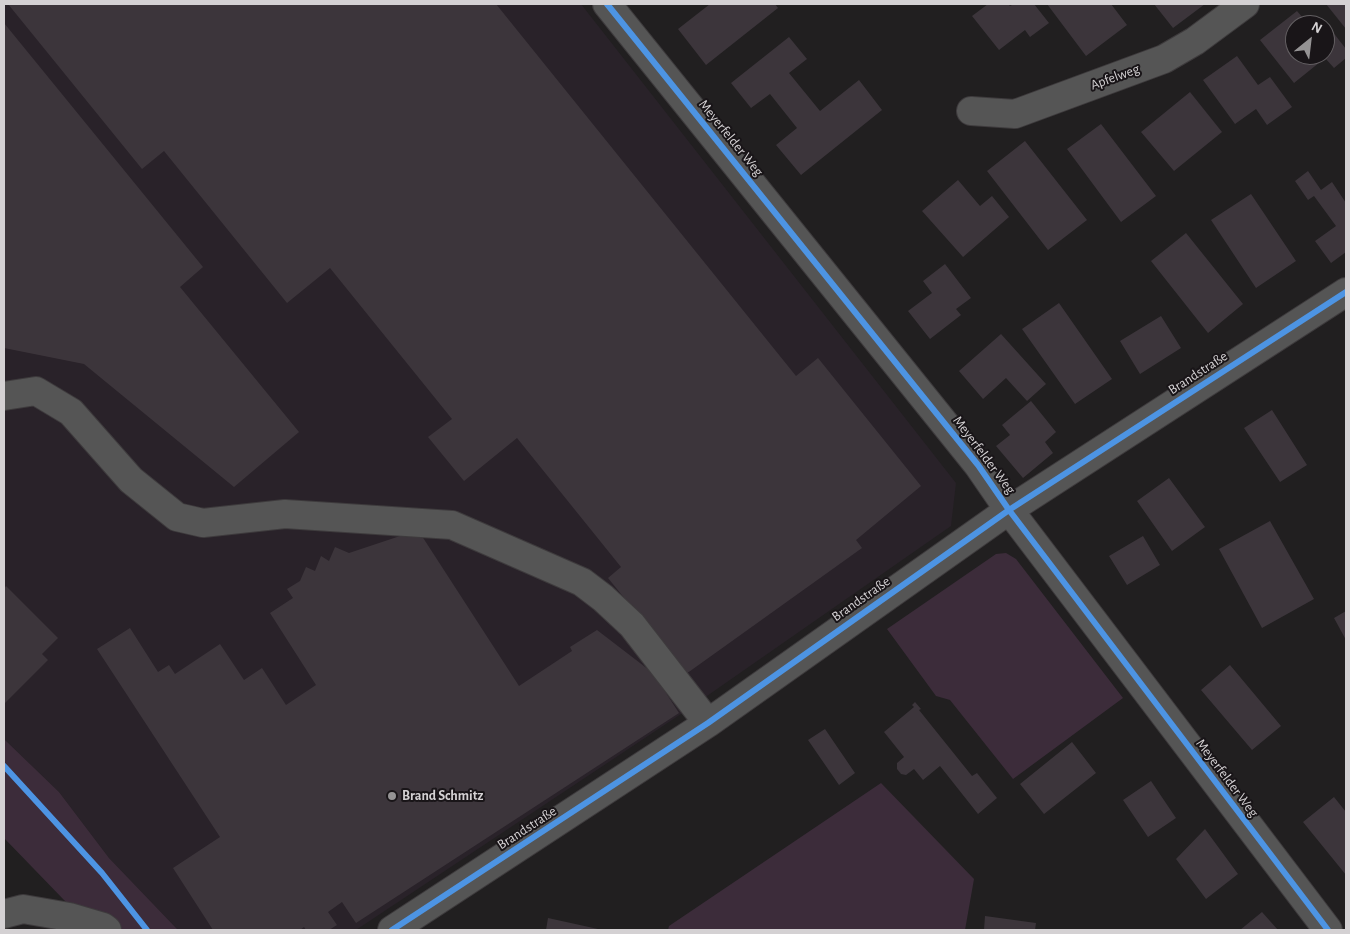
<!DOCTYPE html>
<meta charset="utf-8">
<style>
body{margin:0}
#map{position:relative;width:1350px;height:934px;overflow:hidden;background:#211f20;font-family:"Alegreya Sans",sans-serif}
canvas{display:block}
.frame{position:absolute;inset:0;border:5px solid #d4d1d3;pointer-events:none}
.north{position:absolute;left:1285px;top:15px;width:50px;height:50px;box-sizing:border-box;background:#191518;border:1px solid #646063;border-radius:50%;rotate:29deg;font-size:14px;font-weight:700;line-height:20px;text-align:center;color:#d4d1d3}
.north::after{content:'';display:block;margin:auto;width:18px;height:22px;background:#959394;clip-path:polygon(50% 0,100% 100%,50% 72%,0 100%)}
</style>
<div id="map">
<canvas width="1350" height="934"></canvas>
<div class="frame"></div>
<div class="north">N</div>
</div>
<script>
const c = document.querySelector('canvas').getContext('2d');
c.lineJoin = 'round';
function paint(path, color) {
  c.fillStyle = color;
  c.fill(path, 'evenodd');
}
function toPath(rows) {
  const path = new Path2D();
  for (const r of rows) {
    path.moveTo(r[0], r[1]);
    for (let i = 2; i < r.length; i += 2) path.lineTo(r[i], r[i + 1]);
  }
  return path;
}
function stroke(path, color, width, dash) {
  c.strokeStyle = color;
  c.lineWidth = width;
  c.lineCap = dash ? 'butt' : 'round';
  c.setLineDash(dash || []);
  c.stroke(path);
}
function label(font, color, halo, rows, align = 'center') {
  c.font = font + ' "Alegreya Sans",sans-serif';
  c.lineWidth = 4;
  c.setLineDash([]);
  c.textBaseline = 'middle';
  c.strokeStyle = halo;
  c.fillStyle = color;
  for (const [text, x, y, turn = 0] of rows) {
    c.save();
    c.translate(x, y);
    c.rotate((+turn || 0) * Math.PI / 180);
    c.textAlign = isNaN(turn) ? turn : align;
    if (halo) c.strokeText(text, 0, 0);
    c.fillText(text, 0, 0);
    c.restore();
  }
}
paint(toPath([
 [4,4,581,4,956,483,951,526,684,712,356,930,178,930,109,858,59,792,4,739]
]), '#292229');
paint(toPath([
 [1006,553,1016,559,1123,698,1013,779,950,700,936,696,887,629,996,554],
 [4,739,59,792,109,858,178,930,93,930,4,838],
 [881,783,974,879,965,930,668,930,669,926]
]), '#3c2c3a');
paint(toPath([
 [8,4,496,4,796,376,818,358,921,486,856,540,862,548,686,674,608,578,621,567,517,438,464,481,428,437,452,419,330,268,287,303,164,151,142,169],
 [710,4,775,4,778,8,706,65,678,29],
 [988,4,1008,4,1010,6,1014,4,1034,4,1049,23,1030,37,1025,30,999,50,972,16],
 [1047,4,1111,4,1127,25,1086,56],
 [1154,4,1205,4,1173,28],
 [1326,4,1346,4,1346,29],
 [1297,11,1309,25,1295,25,1295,55,1325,55,1325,37,1332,31,1346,49,1346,58,1334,68,1325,58,1294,83,1260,40],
 [4,23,203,267,180,287,299,432,234,487,84,364,4,348],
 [789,37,807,59,789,73,820,111,859,80,882,110,801,175,776,145,797,128,770,94,751,108,731,83],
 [1237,56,1258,85,1270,77,1292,107,1267,125,1256,109,1235,124,1203,80],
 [1190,92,1222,132,1174,171,1141,132],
 [1101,124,1156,196,1121,222,1067,149],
 [1025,141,1087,220,1048,250,987,171],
 [1308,171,1321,190,1332,182,1346,203,1346,252,1331,263,1315,241,1336,226,1314,196,1308,200,1295,181],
 [958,180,980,206,992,196,1009,217,963,257,922,211],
 [1251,194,1296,261,1256,288,1211,220],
 [1186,233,1243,304,1208,333,1151,261],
 [945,264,971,298,956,309,961,315,930,339,908,311,932,293,923,281],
 [1059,303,1112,379,1075,404,1022,329],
 [1161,316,1181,348,1140,374,1120,341],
 [1001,334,1046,384,1027,401,1006,378,983,399,959,371],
 [1031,401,1056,432,1045,442,1053,453,1023,478,996,446,1010,435,1002,425],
 [1272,410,1307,465,1280,482,1244,428],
 [1169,478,1205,527,1172,551,1137,501],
 [1270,521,1314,599,1262,628,1219,549],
 [418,530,519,686,572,651,570,647,597,630,653,673,679,713,356,923,342,902,328,912,337,925,329,930,306,930,304,927,300,930,213,930,173,868,220,837,97,649,130,628,158,672,169,665,175,674,220,644,244,680,262,668,286,705,316,685,270,613,293,598,287,589,300,581,306,567,315,571,321,556,329,561,335,547,349,553],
 [1143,536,1160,565,1127,585,1109,556],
 [6,586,58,638,42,654,48,660,4,704,4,589],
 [1346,611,1346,640,1334,618],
 [1230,665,1281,726,1252,750,1201,690],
 [915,702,921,709,919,710,972,776,977,773,997,798,978,814,940,766,923,780,914,769,906,775,901,774,897,769,897,763,904,757,884,732,914,707,912,705],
 [825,729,855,773,839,785,808,740],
 [1072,742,1096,773,1044,814,1020,784],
 [1151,781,1176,818,1148,837,1123,800],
 [1334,797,1346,812,1346,875,1303,822],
 [1205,829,1238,874,1206,899,1176,859],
 [1262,912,1278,930,1240,930],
 [985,916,1036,923,1035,930,984,930],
 [548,918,598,929,598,930,546,930]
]), '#3c353b');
const minor = toPath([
 [607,4,978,465,1009,510,1328,930],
 [971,111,1015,114,1164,59,1195,41,1245,4],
 [4,396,36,391,71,412,131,480,177,517,203,523,285,514,452,525,582,582,603,598,632,625,708,723],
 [4,914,23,909,69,917,103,927,107,930],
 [392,930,708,723,1009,510,1346,292]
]);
stroke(minor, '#3e3b3d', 30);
stroke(minor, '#555', 28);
stroke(toPath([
 [607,4,978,465,1009,510,1328,930],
 [4,766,102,873,147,930],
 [392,930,708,723,1009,510,1346,292]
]), '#4d94e3', 6);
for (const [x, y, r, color] of [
 [392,796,5,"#959394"]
]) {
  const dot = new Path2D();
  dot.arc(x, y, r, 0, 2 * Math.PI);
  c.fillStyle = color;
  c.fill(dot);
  stroke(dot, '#191518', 2);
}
label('14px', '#d4d1d3', '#191518', [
 ["Apfelweg",1115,77,-20],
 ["Meyerfelder Weg",731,138,51],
 ["Brandstraße",1198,373,-33],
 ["Meyerfelder Weg",984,455,53],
 ["Brandstraße",861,599,-35],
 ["Meyerfelder Weg",1227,778,53],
 ["Brandstraße",527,828,-33]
]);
label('bold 14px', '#d4d1d3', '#191518', [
 ["Brand Schmitz",402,796]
], 'left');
</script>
